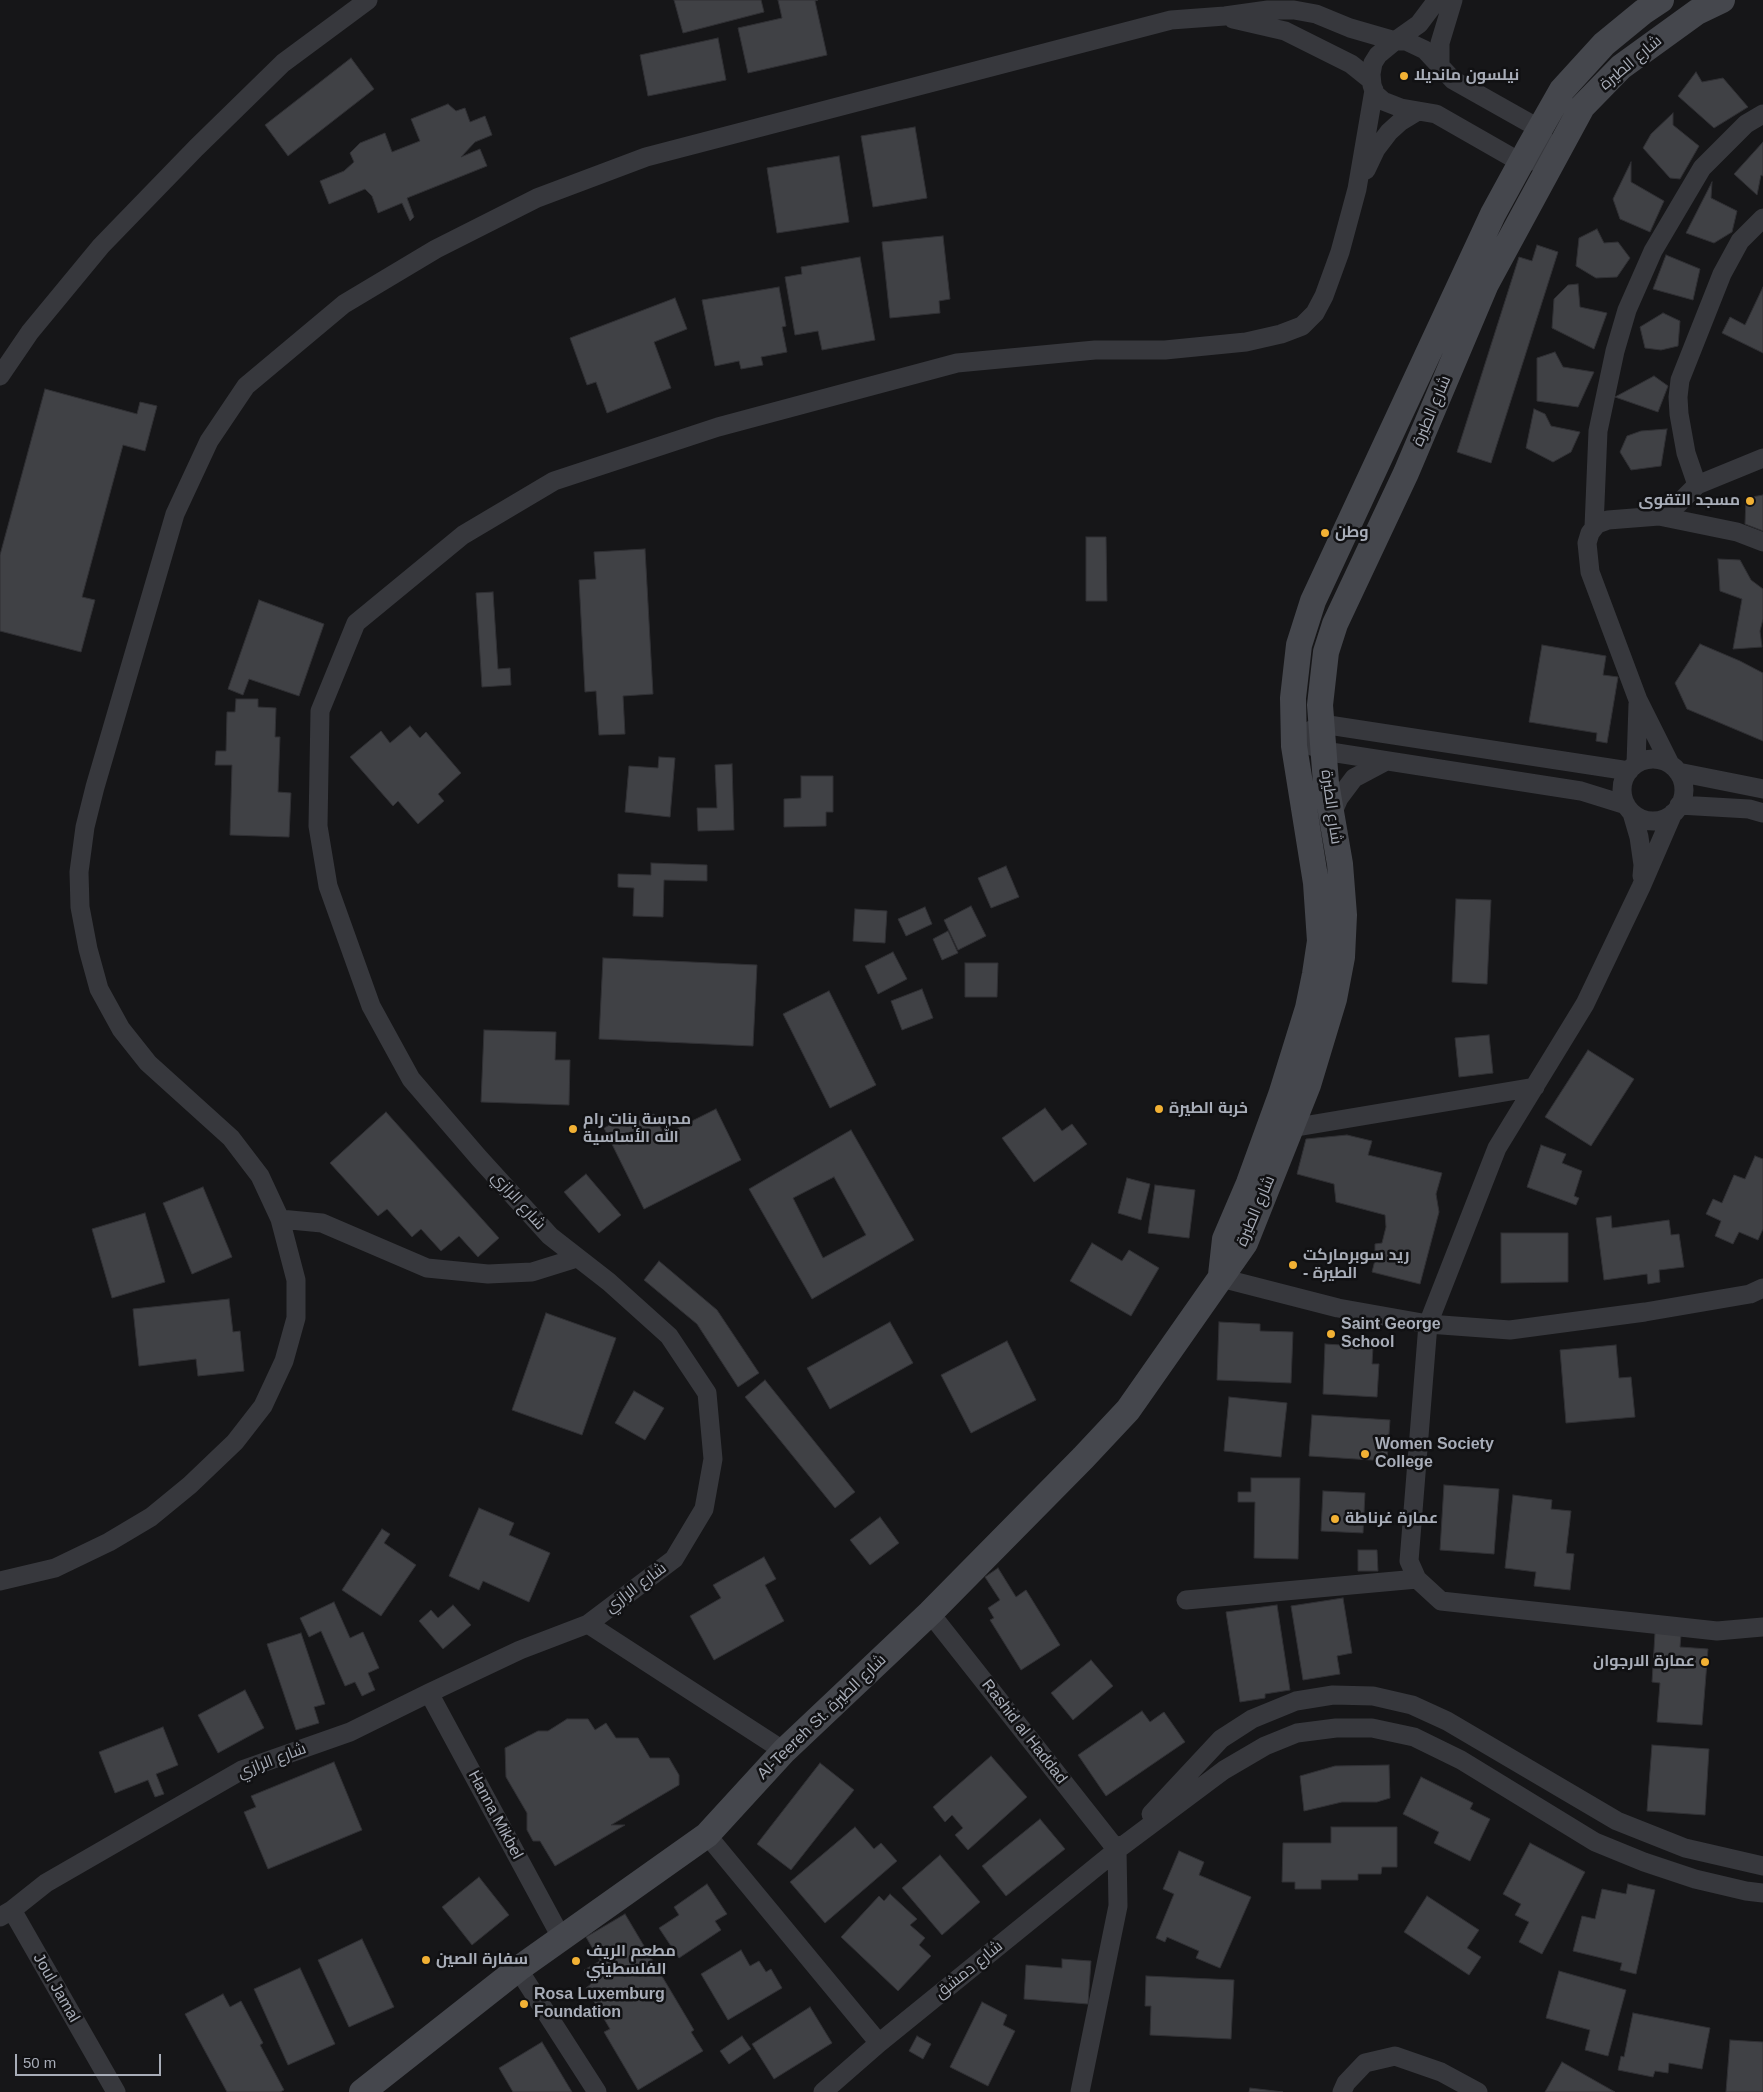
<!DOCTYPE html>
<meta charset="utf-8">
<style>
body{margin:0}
#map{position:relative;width:1763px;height:2092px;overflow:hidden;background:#161618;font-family:Arial,sans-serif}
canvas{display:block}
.scale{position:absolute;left:15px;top:2054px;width:146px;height:22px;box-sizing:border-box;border:2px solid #a8adb8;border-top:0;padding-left:6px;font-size:15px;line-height:18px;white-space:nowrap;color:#a8adb8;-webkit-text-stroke:4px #111113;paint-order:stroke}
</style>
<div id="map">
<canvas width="1763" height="2092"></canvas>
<div class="scale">50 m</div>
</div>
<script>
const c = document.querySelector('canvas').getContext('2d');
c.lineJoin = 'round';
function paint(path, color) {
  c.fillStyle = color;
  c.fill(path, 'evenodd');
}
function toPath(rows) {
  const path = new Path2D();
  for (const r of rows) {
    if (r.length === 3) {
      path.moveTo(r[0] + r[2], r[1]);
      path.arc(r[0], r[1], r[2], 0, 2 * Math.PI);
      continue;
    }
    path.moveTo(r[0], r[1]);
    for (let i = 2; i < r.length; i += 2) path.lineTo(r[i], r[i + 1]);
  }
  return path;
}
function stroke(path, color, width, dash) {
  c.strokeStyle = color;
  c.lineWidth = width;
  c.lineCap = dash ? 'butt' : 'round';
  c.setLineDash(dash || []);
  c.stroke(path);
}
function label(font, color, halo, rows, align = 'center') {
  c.font = font + ' Arial,Cairo,sans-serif';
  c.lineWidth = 5;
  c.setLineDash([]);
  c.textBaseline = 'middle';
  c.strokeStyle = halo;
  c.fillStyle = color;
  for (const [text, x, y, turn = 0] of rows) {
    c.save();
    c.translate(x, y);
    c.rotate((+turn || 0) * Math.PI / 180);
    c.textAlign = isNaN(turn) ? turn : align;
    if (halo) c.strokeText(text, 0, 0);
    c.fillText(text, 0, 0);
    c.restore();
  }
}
const building = toPath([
 [674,0,761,0,764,12,683,33,674,0],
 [778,0,818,0,815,1,827,55,748,73,738,28,782,18,778,0],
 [718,38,726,80,648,96,640,55,718,38],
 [351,58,374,89,288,156,265,125,351,58],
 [1696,72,1702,82,1723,78,1748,107,1714,128,1678,96,1696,72],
 [448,104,456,111,465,108,470,122,485,116,492,135,475,142,461,157,480,149,487,166,407,198,414,217,410,221,402,203,378,213,372,196,365,189,329,204,320,181,344,171,354,162,350,153,360,143,385,133,392,152,420,141,411,119,448,104],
 [1673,113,1673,125,1699,146,1680,179,1670,178,1643,148,1651,134,1673,113],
 [915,127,927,198,873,207,861,136,915,127],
 [1763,142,1763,176,1761,175,1757,195,1734,174,1763,142],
 [839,156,849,222,777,233,767,168,839,156],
 [1631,162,1631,182,1664,201,1650,232,1620,219,1613,199,1631,162],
 [1712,182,1711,198,1737,211,1732,232,1714,243,1686,233,1712,182],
 [1597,229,1604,243,1618,242,1630,258,1617,277,1596,278,1576,266,1579,238,1597,229],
 [943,236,950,299,939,301,940,313,890,318,882,242,943,236],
 [1537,245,1558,252,1491,463,1457,452,1519,257,1532,261,1537,245],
 [1666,255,1700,269,1693,300,1653,289,1666,255],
 [860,257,875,340,822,350,818,331,795,335,785,277,802,274,801,267,860,257],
 [1578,284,1580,307,1607,313,1594,349,1552,328,1554,299,1568,285,1578,284],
 [779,287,786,326,782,327,787,352,761,357,763,365,741,369,739,361,715,366,702,300,779,287],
 [1763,287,1763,353,1722,333,1730,317,1745,325,1763,287],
 [675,298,687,329,654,342,671,388,607,413,596,382,587,385,570,338,675,298],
 [1663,313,1680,321,1678,346,1661,350,1645,348,1640,327,1663,313],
 [1555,352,1563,367,1594,372,1578,407,1537,401,1537,358,1555,352],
 [1654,376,1668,386,1658,412,1615,397,1654,376],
 [45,389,137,414,140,402,157,406,145,451,123,445,82,597,95,600,81,652,0,631,0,555,45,389],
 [1534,409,1545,414,1551,426,1580,432,1571,452,1553,462,1526,448,1534,409],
 [1667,429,1661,466,1631,470,1620,452,1627,436,1641,431,1667,429],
 [1763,495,1763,531,1745,524,1746,498,1763,495],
 [1086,537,1106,537,1107,601,1086,601,1086,537],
 [645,549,653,694,623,696,625,734,599,735,596,691,585,692,579,580,596,579,594,552,645,549],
 [1718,559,1740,560,1751,580,1763,589,1763,619,1760,631,1762,647,1733,649,1742,599,1720,591,1718,559],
 [493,592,498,669,510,668,511,685,482,687,476,593,493,592],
 [259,600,324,624,299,696,249,679,243,695,228,689,259,600],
 [1700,644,1740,661,1763,673,1763,741,1687,709,1675,683,1700,644],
 [1542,645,1606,656,1603,675,1618,677,1607,743,1596,741,1597,733,1529,722,1542,645],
 [236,699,258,699,258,707,276,708,275,737,280,737,278,792,291,793,289,837,230,835,232,765,215,765,216,751,226,751,227,712,235,712,236,699],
 [410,726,420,738,426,732,461,773,438,794,444,801,418,824,398,801,393,806,350,757,381,731,390,743,410,726],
 [659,757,675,758,670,817,625,812,629,766,658,768,659,757],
 [732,764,734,830,698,831,697,808,717,808,715,765,732,764],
 [801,776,833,776,833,812,826,812,826,826,784,827,784,799,801,798,801,776],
 [651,863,707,865,707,881,664,880,663,917,633,916,634,888,618,887,618,874,651,875,651,863],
 [1006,866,1019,897,991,908,978,878,1006,866],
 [1456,899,1491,900,1487,984,1452,982,1456,899],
 [971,906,986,936,958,950,944,920,971,906],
 [925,907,932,924,906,936,898,919,925,907],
 [855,909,887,911,885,943,853,941,855,909],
 [948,931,958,953,942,960,933,939,948,931],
 [893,952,907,979,878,994,865,966,893,952],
 [603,958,757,965,753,1046,599,1039,603,958],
 [965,963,998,963,997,997,965,997,965,963],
 [922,989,933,1018,902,1030,891,1001,922,989],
 [829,991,876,1085,830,1108,783,1014,829,991],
 [484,1030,556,1032,555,1060,570,1060,569,1105,481,1102,484,1030],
 [1489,1035,1493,1073,1459,1077,1455,1038,1489,1035],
 [1588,1050,1634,1079,1591,1146,1545,1117,1588,1050],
 [1045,1108,1062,1131,1072,1124,1087,1144,1034,1182,1002,1138,1045,1108],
 [716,1109,741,1160,644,1209,604,1128,624,1118,628,1126,654,1114,664,1135,716,1109],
 [386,1112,499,1238,478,1257,459,1236,441,1251,421,1229,412,1237,387,1209,378,1216,330,1163,386,1112],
 [851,1130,914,1240,812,1299,749,1189,851,1130],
 [834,1177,866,1235,823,1258,793,1198,834,1177],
 [1347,1135,1372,1141,1368,1155,1442,1173,1436,1194,1439,1212,1420,1284,1372,1272,1375,1260,1375,1244,1382,1243,1386,1227,1385,1215,1336,1202,1334,1184,1297,1174,1306,1139,1347,1135],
 [1541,1145,1566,1154,1562,1163,1582,1171,1574,1196,1579,1198,1576,1205,1527,1187,1541,1145],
 [1755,1156,1763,1159,1763,1229,1758,1240,1739,1232,1733,1244,1715,1236,1721,1221,1706,1214,1713,1199,1722,1203,1734,1175,1745,1179,1755,1156],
 [586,1174,621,1215,599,1233,564,1192,586,1174],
 [1127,1178,1150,1184,1141,1220,1118,1213,1127,1178],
 [1155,1185,1195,1190,1189,1238,1148,1233,1155,1185],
 [203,1187,232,1257,192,1274,163,1203,203,1187],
 [145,1213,165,1282,112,1298,92,1229,145,1213],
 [1611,1216,1612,1228,1669,1220,1671,1235,1679,1234,1684,1267,1659,1270,1660,1282,1648,1284,1647,1274,1604,1280,1596,1218,1611,1216],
 [1501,1233,1568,1233,1568,1282,1501,1283,1501,1233],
 [1092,1243,1122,1261,1129,1250,1159,1268,1131,1316,1070,1281,1092,1243],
 [659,1261,717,1310,759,1373,738,1387,697,1324,644,1280,659,1261],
 [229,1299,233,1332,240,1331,244,1371,198,1376,196,1359,139,1366,133,1309,229,1299],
 [546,1313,616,1338,582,1435,512,1410,546,1313],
 [890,1322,913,1363,830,1409,807,1368,890,1322],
 [1219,1322,1260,1324,1260,1331,1293,1332,1291,1383,1217,1380,1219,1322],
 [1007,1341,1036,1400,971,1433,941,1375,1007,1341],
 [1325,1344,1373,1347,1372,1364,1379,1364,1377,1397,1323,1394,1325,1344],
 [1616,1345,1619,1378,1631,1377,1635,1417,1566,1423,1560,1350,1616,1345],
 [765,1380,855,1492,835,1508,745,1397,765,1380],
 [634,1391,664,1408,645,1440,615,1423,634,1391],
 [1229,1397,1287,1403,1281,1457,1224,1451,1229,1397],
 [1312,1415,1390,1420,1387,1461,1309,1456,1312,1415],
 [1251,1478,1300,1478,1298,1559,1254,1558,1255,1502,1238,1502,1238,1492,1251,1492,1251,1478],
 [1444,1485,1499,1489,1494,1554,1440,1550,1444,1485],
 [1323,1491,1365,1493,1363,1533,1321,1531,1323,1491],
 [1513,1495,1552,1500,1551,1509,1571,1511,1566,1553,1574,1554,1570,1590,1534,1586,1536,1572,1505,1568,1513,1495],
 [479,1508,514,1523,509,1535,550,1553,529,1602,483,1581,479,1590,449,1576,479,1508],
 [880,1517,899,1543,870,1565,850,1540,880,1517],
 [382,1529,390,1534,384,1543,416,1565,381,1616,342,1590,382,1529],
 [1358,1550,1377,1550,1378,1571,1358,1571,1358,1550],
 [764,1557,776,1579,765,1585,784,1621,714,1660,690,1616,721,1598,713,1585,764,1557],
 [998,1568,1016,1597,1026,1590,1060,1645,1021,1670,990,1620,994,1618,988,1608,1000,1600,985,1577,998,1568],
 [1343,1598,1352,1653,1337,1656,1340,1674,1303,1680,1291,1606,1343,1598],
 [334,1602,350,1638,363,1632,379,1668,368,1673,375,1690,362,1696,355,1682,345,1686,321,1631,309,1637,300,1618,334,1602],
 [453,1605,471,1625,443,1649,419,1621,431,1610,438,1618,453,1605],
 [1277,1605,1290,1690,1265,1694,1265,1698,1240,1702,1226,1612,1277,1605],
 [301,1633,325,1704,314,1707,319,1723,296,1730,267,1644,301,1633],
 [1655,1633,1681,1635,1680,1647,1708,1649,1702,1725,1657,1722,1660,1683,1652,1682,1655,1633],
 [1091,1660,1113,1686,1073,1720,1051,1693,1091,1660],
 [245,1690,264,1728,218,1753,198,1715,245,1690],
 [1142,1711,1150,1722,1164,1712,1185,1742,1106,1796,1078,1755,1142,1711],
 [567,1719,588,1719,595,1730,606,1723,616,1738,638,1738,650,1758,669,1758,679,1775,679,1785,611,1825,625,1825,555,1866,540,1841,533,1841,527,1830,527,1813,506,1777,505,1748,538,1731,548,1731,567,1719],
 [163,1727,178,1765,156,1774,164,1794,155,1797,148,1780,115,1793,99,1752,163,1727],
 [1652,1745,1709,1749,1705,1815,1647,1811,1652,1745],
 [991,1756,1027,1797,968,1850,955,1835,963,1828,952,1815,945,1822,933,1807,991,1756],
 [334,1762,362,1830,268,1869,244,1812,256,1807,251,1796,334,1762],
 [820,1763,854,1790,791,1870,757,1844,820,1763],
 [1389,1765,1390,1798,1377,1802,1342,1802,1304,1811,1300,1776,1335,1766,1389,1765],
 [1421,1777,1473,1803,1470,1809,1490,1819,1470,1861,1434,1843,1439,1832,1403,1814,1421,1777],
 [1040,1819,1065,1849,1006,1896,982,1866,1040,1819],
 [855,1827,874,1849,881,1843,897,1861,825,1923,790,1882,855,1827],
 [1331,1827,1397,1827,1397,1867,1382,1867,1381,1874,1358,1874,1358,1880,1321,1880,1321,1889,1295,1889,1295,1882,1282,1882,1283,1843,1331,1843,1331,1827],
 [1530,1843,1585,1872,1542,1954,1519,1942,1529,1922,1515,1915,1521,1904,1503,1894,1530,1843],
 [1179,1851,1204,1862,1199,1875,1251,1897,1220,1968,1196,1958,1199,1951,1167,1937,1165,1942,1156,1938,1174,1894,1163,1889,1179,1851],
 [940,1855,980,1902,942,1935,902,1888,940,1855],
 [479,1877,509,1915,472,1945,442,1907,479,1877],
 [707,1884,727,1914,715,1921,721,1930,679,1958,659,1928,679,1915,674,1907,707,1884],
 [1628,1884,1655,1890,1636,1974,1620,1970,1622,1963,1573,1951,1582,1916,1595,1919,1602,1889,1626,1894,1628,1884],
 [890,1894,917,1919,910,1925,925,1938,919,1945,931,1956,898,1991,841,1937,879,1896,884,1901,890,1894],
 [1427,1896,1479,1930,1467,1948,1481,1957,1469,1975,1404,1932,1427,1896],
 [625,1914,694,2030,691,2032,703,2051,638,2090,604,2032,610,2029,586,1988,591,1984,584,1970,600,1961,586,1937,625,1914],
 [362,1939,394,2007,349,2027,318,1960,362,1939],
 [741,1950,750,1966,759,1961,766,1972,771,1969,782,1988,728,2020,701,1974,741,1950],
 [1062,1959,1091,1961,1088,2004,1024,1999,1026,1965,1062,1968,1062,1959],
 [300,1968,335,2044,288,2065,254,1989,300,1968],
 [1559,1971,1626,1990,1608,2056,1585,2050,1590,2030,1546,2018,1559,1971],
 [1146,1976,1234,1980,1231,2039,1150,2035,1151,2006,1145,2006,1146,1976],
 [223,1994,230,2007,241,2001,263,2043,260,2045,284,2090,280,2092,227,2092,185,2014,223,1994],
 [982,2002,1007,2015,1003,2025,1015,2031,988,2086,950,2067,982,2002],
 [810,2007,832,2043,774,2079,752,2044,810,2007],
 [1633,2013,1710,2028,1702,2069,1669,2063,1668,2073,1655,2071,1653,2077,1618,2070,1621,2056,1624,2057,1633,2013],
 [742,2036,751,2049,729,2064,720,2051,742,2036],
 [917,2036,931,2044,923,2059,909,2051,917,2036],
 [1730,2040,1763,2042,1763,2092,1726,2092,1730,2040],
 [542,2042,572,2092,513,2092,499,2068,542,2042],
 [1562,2062,1615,2092,1545,2092,1562,2062],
 [1250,2088,1283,2092,1249,2092,1250,2088]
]);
paint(building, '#404145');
stroke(building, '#303034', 1);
stroke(toPath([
 [1233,19,1285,31,1351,64,1371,80],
 [1395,41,1406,41,1425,50,1453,80,1540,129,1552,159,1520,162,1436,114,1401,108,1383,101,1375,94,1372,85,1371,74,1373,63,1378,55,1395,41],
 [1440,67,1440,43,1453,0],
 [1366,170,1376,149,1389,132,1400,122,1418,111],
 [0,376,30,332,101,246,196,148,283,63,368,0],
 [1697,485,1686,453,1679,414,1678,397,1680,380,1722,274,1740,241,1763,218],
 [1659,516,1737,532,1763,542],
 [1594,527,1598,431,1615,351,1627,310,1653,251,1702,168,1746,124,1763,114],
 [1294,740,1322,724,1629,771],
 [1312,746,1324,751,1581,791,1626,805],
 [1653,790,31],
 [1636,764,1638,704],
 [1670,764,1638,700,1590,572,1587,543,1590,533,1597,524,1608,520,1659,516,1679,503,1697,485,1763,458],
 [1678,772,1763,789],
 [1679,805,1749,809,1763,813],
 [1632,813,1639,837,1643,865,1642,876],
 [1673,813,1641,887,1585,1004,1497,1148,1428,1324,1409,1561,1417,1579,1441,1601,1717,1631,1763,1627],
 [1332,814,1339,798,1354,778,1386,761],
 [1291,1128,1535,1087],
 [280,1219,322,1223,427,1268,488,1274,532,1272,577,1258],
 [1221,1278,1338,1308,1428,1324,1510,1330,1645,1312,1750,1294,1763,1288],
 [0,1581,55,1568,109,1542,151,1517,190,1485,235,1442,263,1406,284,1361,296,1318,296,1280,280,1219,260,1176,231,1138,148,1063,121,1029,99,989,88,949,80,907,79,872,85,827,95,787,175,514,209,441,246,386,344,304,436,249,537,198,646,157,1171,20,1225,16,1268,10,1294,10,1316,14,1350,28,1395,41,1419,24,1437,0],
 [1186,1600,1417,1579],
 [930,1613,1117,1850],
 [588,1624,784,1751],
 [429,1693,561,1937],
 [1151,1814,1221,1739,1252,1719,1296,1701,1333,1695,1373,1696,1412,1705,1447,1721,1617,1821,1685,1848,1763,1866],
 [707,1835,879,2043],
 [12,1910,116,2092],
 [0,1917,12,1910,46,1883,242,1770,350,1732,429,1693,520,1650,588,1624,674,1559,704,1509,713,1459,707,1393,669,1336,609,1282,550,1236,479,1158,411,1079,371,1006,328,886,318,826,320,711,356,623,463,535,554,481,718,427,957,363,1095,350,1165,350,1246,342,1281,334,1302,326,1315,313,1324,296,1340,252,1357,189,1374,90],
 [518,1969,597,2092],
 [823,2092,879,2043,1117,1850,1224,1770,1265,1746,1297,1733,1336,1728,1372,1728,1414,1737,1461,1760,1595,1842,1644,1862,1695,1879,1746,1891,1763,1893],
 [1080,2092,1118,1906,1117,1850,1122,1845],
 [1342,2092,1346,2083,1365,2063,1395,2056,1441,2072,1478,2092]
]), '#37383d', 19);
stroke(toPath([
 [1221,1275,1225,1239,1249,1183,1281,1095,1308,1008,1315,974,1320,941,1316,883,1294,746,1293,698,1299,645,1313,601,1493,214,1529,148,1562,90,1604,44,1643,12,1661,0],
 [362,2092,518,1969,707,1835,784,1751,930,1613,1083,1458,1128,1410,1245,1243,1308,1085,1334,999,1342,957,1344,915,1340,864,1326,783,1320,705,1326,652,1335,624,1406,473,1486,284,1582,107,1621,67,1697,12,1722,0]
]), '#45474d', 26);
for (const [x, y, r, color] of [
 [1404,76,5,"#f2b134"],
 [1750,501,5,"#f2b134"],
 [1325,533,5,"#f2b134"],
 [1159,1109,5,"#f2b134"],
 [573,1129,5,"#f2b134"],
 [1293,1265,5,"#f2b134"],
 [1331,1334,5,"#f2b134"],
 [1365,1454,5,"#f2b134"],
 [1335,1519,5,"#f2b134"],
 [1705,1662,5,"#f2b134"],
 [426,1960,5,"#f2b134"],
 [576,1961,5,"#f2b134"],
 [524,2004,5,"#f2b134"]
]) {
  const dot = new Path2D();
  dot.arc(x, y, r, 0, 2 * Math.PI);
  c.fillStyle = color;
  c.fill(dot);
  stroke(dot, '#111113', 2);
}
label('16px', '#a8adb8', '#111113', [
 ["شارع الطيرة",1631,63,-40],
 ["شارع الطيرة",1432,411,-67],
 ["شارع الطيرة",1331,807,82],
 ["شارع الرازي",518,1201,48],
 ["شارع الطيرة",1256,1211,-67],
 ["شارع الرازي",636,1588,-37],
 ["Al-Teereh St. شارع الطيرة",822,1717,-44],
 ["Rashid al Haddad",1024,1732,52],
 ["شارع الرازي",272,1761,-21],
 ["Hanna Mikbel",495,1815,62],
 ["شارع دمشق",969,1970,-39],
 ["Joul Jamal",56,1988,60]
]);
label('bold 16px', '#a8adb8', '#111113', [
 ["نيلسون مانديلا",1414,76],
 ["مسجد التقوى",1740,501,"right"],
 ["وطن",1335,533],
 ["خربة الطيرة",1169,1109],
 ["مدرسة بنات رام",583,1120],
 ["الله الأساسية",583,1138],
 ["ريد سوبرماركت",1303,1256],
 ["- الطيرة",1303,1274],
 ["Saint George",1341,1325],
 ["School",1341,1343],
 ["Women Society",1375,1445],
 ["College",1375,1463],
 ["عمارة غرناطة",1345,1519],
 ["عمارة الارجوان",1695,1662,"right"],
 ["مطعم الريف",586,1952],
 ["الفلسطيني",586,1970],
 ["سفارة الصين",436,1960],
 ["Rosa Luxemburg",534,1995],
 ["Foundation",534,2013]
], 'left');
</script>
